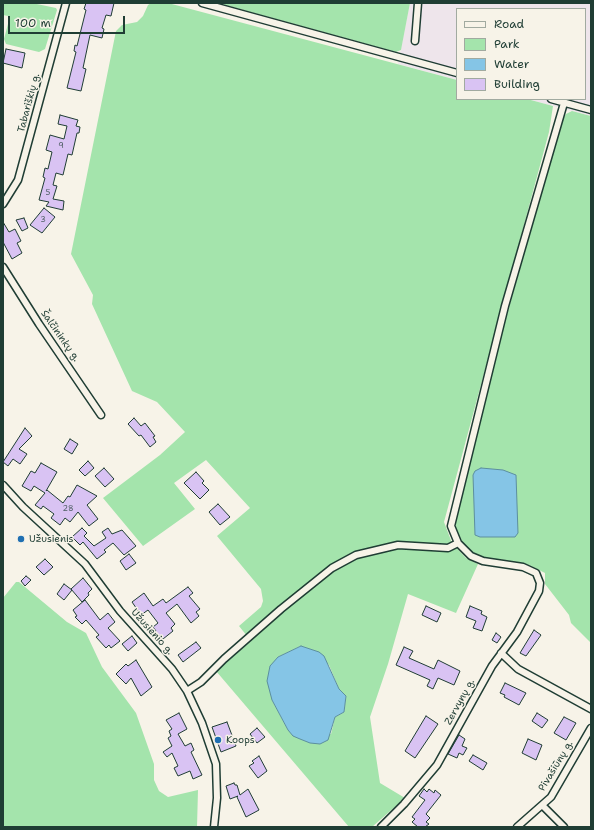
<!DOCTYPE html>
<meta charset="utf-8">
<style>
body{margin:0}
#map{position:relative;width:594px;height:830px;overflow:hidden;background:#f7f3e8;font-family:"Shantell Sans",sans-serif}
canvas{display:block}
.frame{position:absolute;inset:0;border:4px solid #1f3d34;pointer-events:none}
.legend{position:absolute;left:456px;top:8px;width:130px;height:92px;box-sizing:border-box;background:#f7f3e8;border:1px solid #a1aaa0;margin:0;padding:5px 7px;list-style:none;font-size:12px;color:#1f3d34}
.legend li{display:flex;align-items:center;gap:8px;height:20px}
.legend b{width:20px;border:1px solid #a1aaa0}
.scale{position:absolute;left:8px;top:16px;width:117px;height:18px;box-sizing:border-box;border:2px solid #1f3d34;border-top:0;padding-left:5px;font-size:12px;line-height:14px;white-space:nowrap;color:#1f3d34;-webkit-text-stroke:3px #f7f3e8;paint-order:stroke}
</style>
<div id="map">
<canvas width="594" height="830"></canvas>
<div class="frame"></div>
<ul class="legend">
<li><b style="height:5px;background:#f7f3e8"></b>Road</li>
<li><b style="height:11px;background:#a4e4ac"></b>Park</li>
<li><b style="height:11px;background:#85c5e6"></b>Water</li>
<li><b style="height:11px;background:#d9c3f3"></b>Building</li>
</ul>
<div class="scale">100 m</div>
</div>
<script>
const c = document.querySelector('canvas').getContext('2d');
c.lineJoin = 'round';
function paint(path, color) {
  c.fillStyle = color;
  c.fill(path, 'evenodd');
}
function toPath(rows) {
  const path = new Path2D();
  for (const r of rows) {
    path.moveTo(r[0], r[1]);
    for (let i = 2; i < r.length; i += 2) path.lineTo(r[i], r[i + 1]);
  }
  return path;
}
function stroke(path, color, width, dash) {
  c.strokeStyle = color;
  c.lineWidth = width;
  c.lineCap = dash ? 'butt' : 'round';
  c.setLineDash(dash || []);
  c.stroke(path);
}
function label(font, color, halo, rows, align = 'center') {
  c.font = font + ' "Shantell Sans",sans-serif';
  c.lineWidth = 3;
  c.setLineDash([]);
  c.textBaseline = 'middle';
  c.strokeStyle = halo;
  c.fillStyle = color;
  for (const [text, x, y, turn = 0] of rows) {
    c.save();
    c.translate(x, y);
    c.rotate((+turn || 0) * Math.PI / 180);
    c.textAlign = isNaN(turn) ? turn : align;
    if (halo) c.strokeText(text, 0, 0);
    c.fillText(text, 0, 0);
    c.restore();
  }
}
paint(toPath([
 [410,3,591,3,591,116,527,99,585,99,585,9,457,9,457,80,398,64]
]), '#eee5eb');
paint(toPath([
 [3,3,32,3,56,8,57,10,45,49,39,52,6,44,4,39,9,20,8,16,3,15],
 [151,3,168,3,457,80,457,99,527,99,553,106,549,132,444,522,452,543,466,558,478,564,456,613,408,594,388,664,370,717,380,783,405,798,372,827,349,827,216,671,251,641,239,626,261,607,263,601,261,589,217,536,250,508,206,460,174,483,195,509,143,546,103,498,160,455,185,432,157,402,132,391,92,304,93,295,71,254,116,31,122,25,137,22,143,16,148,5],
 [301,646,329,665,339,689,346,696,344,712,335,717,331,734,288,730,272,700,278,657],
 [218,3,410,3,401,50,396,52],
 [572,111,591,116,591,643,571,623,569,615,545,584,545,573,529,565,481,557,466,548,456,531,456,518,504,325,562,120,566,114],
 [16,582,19,582,67,622,86,633,102,667,136,713,154,764,154,780,159,791,168,797,198,790,197,827,3,827,3,598]
]), '#a4e4ac');
const water = toPath([
 [481,468,503,470,516,475,518,533,515,537,480,537,475,535,473,475,475,471,481,468],
 [301,646,319,652,324,656,339,689,346,696,344,712,335,717,328,740,320,744,310,743,300,739,293,736,288,730,272,700,267,681,270,666,278,657,301,646]
]);
paint(water, '#85c5e6');
stroke(water, '#5c8f9f', 1);
const building = toPath([
 [86,3,114,3,111,16,106,15,102,28,104,29,102,38,90,35,83,68,86,69,81,91,67,88,76,52,74,51,75,45,77,46,86,10,84,9,86,3],
 [6,49,25,53,22,68,3,63,6,49],
 [60,115,78,120,76,126,80,127,79,133,77,133,72,155,68,154,63,175,56,173,53,185,57,186,53,199,64,201,63,210,46,206,49,202,39,200,45,178,43,177,45,168,48,169,52,152,46,150,50,135,64,139,67,126,58,124,60,115],
 [44,208,55,217,42,233,30,225,44,208],
 [24,218,28,228,22,231,16,220,24,218],
 [3,222,9,232,15,229,21,241,17,243,22,253,12,259,3,242,3,222],
 [134,418,141,426,145,423,155,436,153,437,156,442,150,447,141,435,139,436,128,424,134,418],
 [25,428,32,436,19,449,27,454,20,464,13,459,8,466,3,462,25,428],
 [70,439,78,444,72,454,64,449,70,439],
 [88,461,94,468,85,476,79,470,88,461],
 [41,463,57,472,46,491,47,490,63,503,68,496,70,497,77,485,97,496,87,505,98,519,89,526,78,512,70,522,65,518,60,525,51,518,54,514,43,506,41,509,35,505,45,493,34,486,31,491,22,486,31,471,35,473,41,463],
 [104,468,114,479,105,487,95,476,104,468],
 [196,472,204,481,202,483,209,490,200,499,184,483,196,472],
 [218,504,230,517,220,525,209,512,218,504],
 [82,528,87,533,84,536,94,546,106,538,102,532,108,528,112,534,122,530,136,546,124,555,113,543,104,550,106,552,97,559,83,542,80,545,72,537,82,528],
 [129,554,136,563,126,570,120,561,129,554],
 [45,559,53,567,44,575,36,567,45,559],
 [26,576,31,580,25,586,21,581,26,576],
 [83,578,92,589,88,593,89,595,82,602,71,589,83,578],
 [64,584,72,590,64,600,57,594,64,584],
 [188,587,193,593,189,596,200,609,196,612,199,616,191,623,177,604,166,613,175,624,171,628,173,631,163,639,160,635,157,638,153,633,156,631,153,627,158,623,148,610,141,615,132,602,144,593,153,606,163,599,166,603,188,587],
 [85,600,100,620,108,613,115,622,108,628,120,641,111,648,109,645,106,648,96,637,99,635,86,620,82,624,75,617,77,616,73,610,85,600],
 [426,606,441,613,437,622,422,615,426,606],
 [470,606,482,611,481,614,487,617,482,631,473,628,476,621,466,617,470,606],
 [534,630,541,635,526,656,520,653,534,630],
 [496,633,501,637,497,643,492,640,496,633],
 [132,636,137,643,128,651,122,644,132,636],
 [196,642,201,648,183,662,178,655,196,642],
 [404,647,413,651,409,658,434,669,438,660,460,671,454,685,438,678,433,689,427,686,430,680,396,665,404,647],
 [136,660,152,687,141,696,131,678,126,684,116,674,126,664,128,666,136,660],
 [505,683,526,693,519,705,504,697,505,695,500,693,505,683],
 [179,713,187,729,178,734,185,746,191,743,194,750,191,752,202,775,193,779,190,771,178,776,174,768,178,766,172,753,167,757,163,752,172,746,168,738,171,736,169,731,172,729,166,720,179,713],
 [537,713,548,720,542,728,532,721,537,713],
 [426,716,438,724,415,758,405,751,426,716],
 [564,717,576,723,566,740,554,733,564,717],
 [227,722,236,746,221,752,212,727,227,722],
 [257,728,265,737,257,743,250,734,257,728],
 [459,735,465,739,462,746,467,748,463,755,459,753,457,758,448,754,459,735],
 [528,739,542,745,536,760,522,753,528,739],
 [473,755,487,763,483,770,469,761,473,755],
 [259,756,267,771,258,778,249,766,254,763,252,761,259,756],
 [234,783,235,785,237,785,240,795,248,789,259,810,246,817,237,797,238,796,230,799,226,786,234,783],
 [424,789,427,792,429,789,434,793,435,790,441,795,426,814,430,818,426,822,429,824,425,827,418,827,412,822,415,819,412,817,425,800,419,796,424,789]
]);
paint(building, '#d9c3f3');
stroke(building, '#1f3d34', 1);
const street = toPath([
 [202,3,457,73],
 [415,41,418,3],
 [551,99,591,110],
 [3,204,18,180,66,3],
 [3,267,39,324,101,415],
 [3,485,23,507,85,564,120,611,172,669,187,691,202,723,216,764,217,798,214,827],
 [501,653,518,669,591,709],
 [187,691,201,682,224,659,281,609,332,568,356,555,398,545,448,548,458,543],
 [543,806,564,827],
 [381,827,404,804,437,765,492,666,517,632,539,591,540,583,536,573,523,567,483,561,471,556,458,543,451,526,505,306,564,103],
 [517,827,551,797,591,728]
]);
stroke(street, '#1f3d34', 9);
stroke(street, '#f7f3e8', 6);
for (const [x, y, r, color] of [
 [21,539,4,"#1f6fb2"],
 [218,740,4,"#1f6fb2"]
]) {
  const dot = new Path2D();
  dot.arc(x, y, r, 0, 2 * Math.PI);
  c.fillStyle = color;
  c.fill(dot);
  stroke(dot, '#f7f3e8', 1.5);
}
label('8px', '#4e5e64', null, [
 ["9",61,146],
 ["5",48,193],
 ["3",43,220],
 ["28",68,509]
]);
label('10px', '#1f3d34', '#f7f3e8', [
 ["Tabariškių g.",29,103,-75],
 ["Šalčininkų g.",60,336,55],
 ["Užusienio g.",152,632,48],
 ["Zervynų g.",460,702,-61],
 ["Pivašiūnų g.",556,766,-59]
]);
label('10px', '#1f3d34', '#f7f3e8', [
 ["Užusienis",29,539],
 ["Koops",226,740]
], 'left');
</script>
